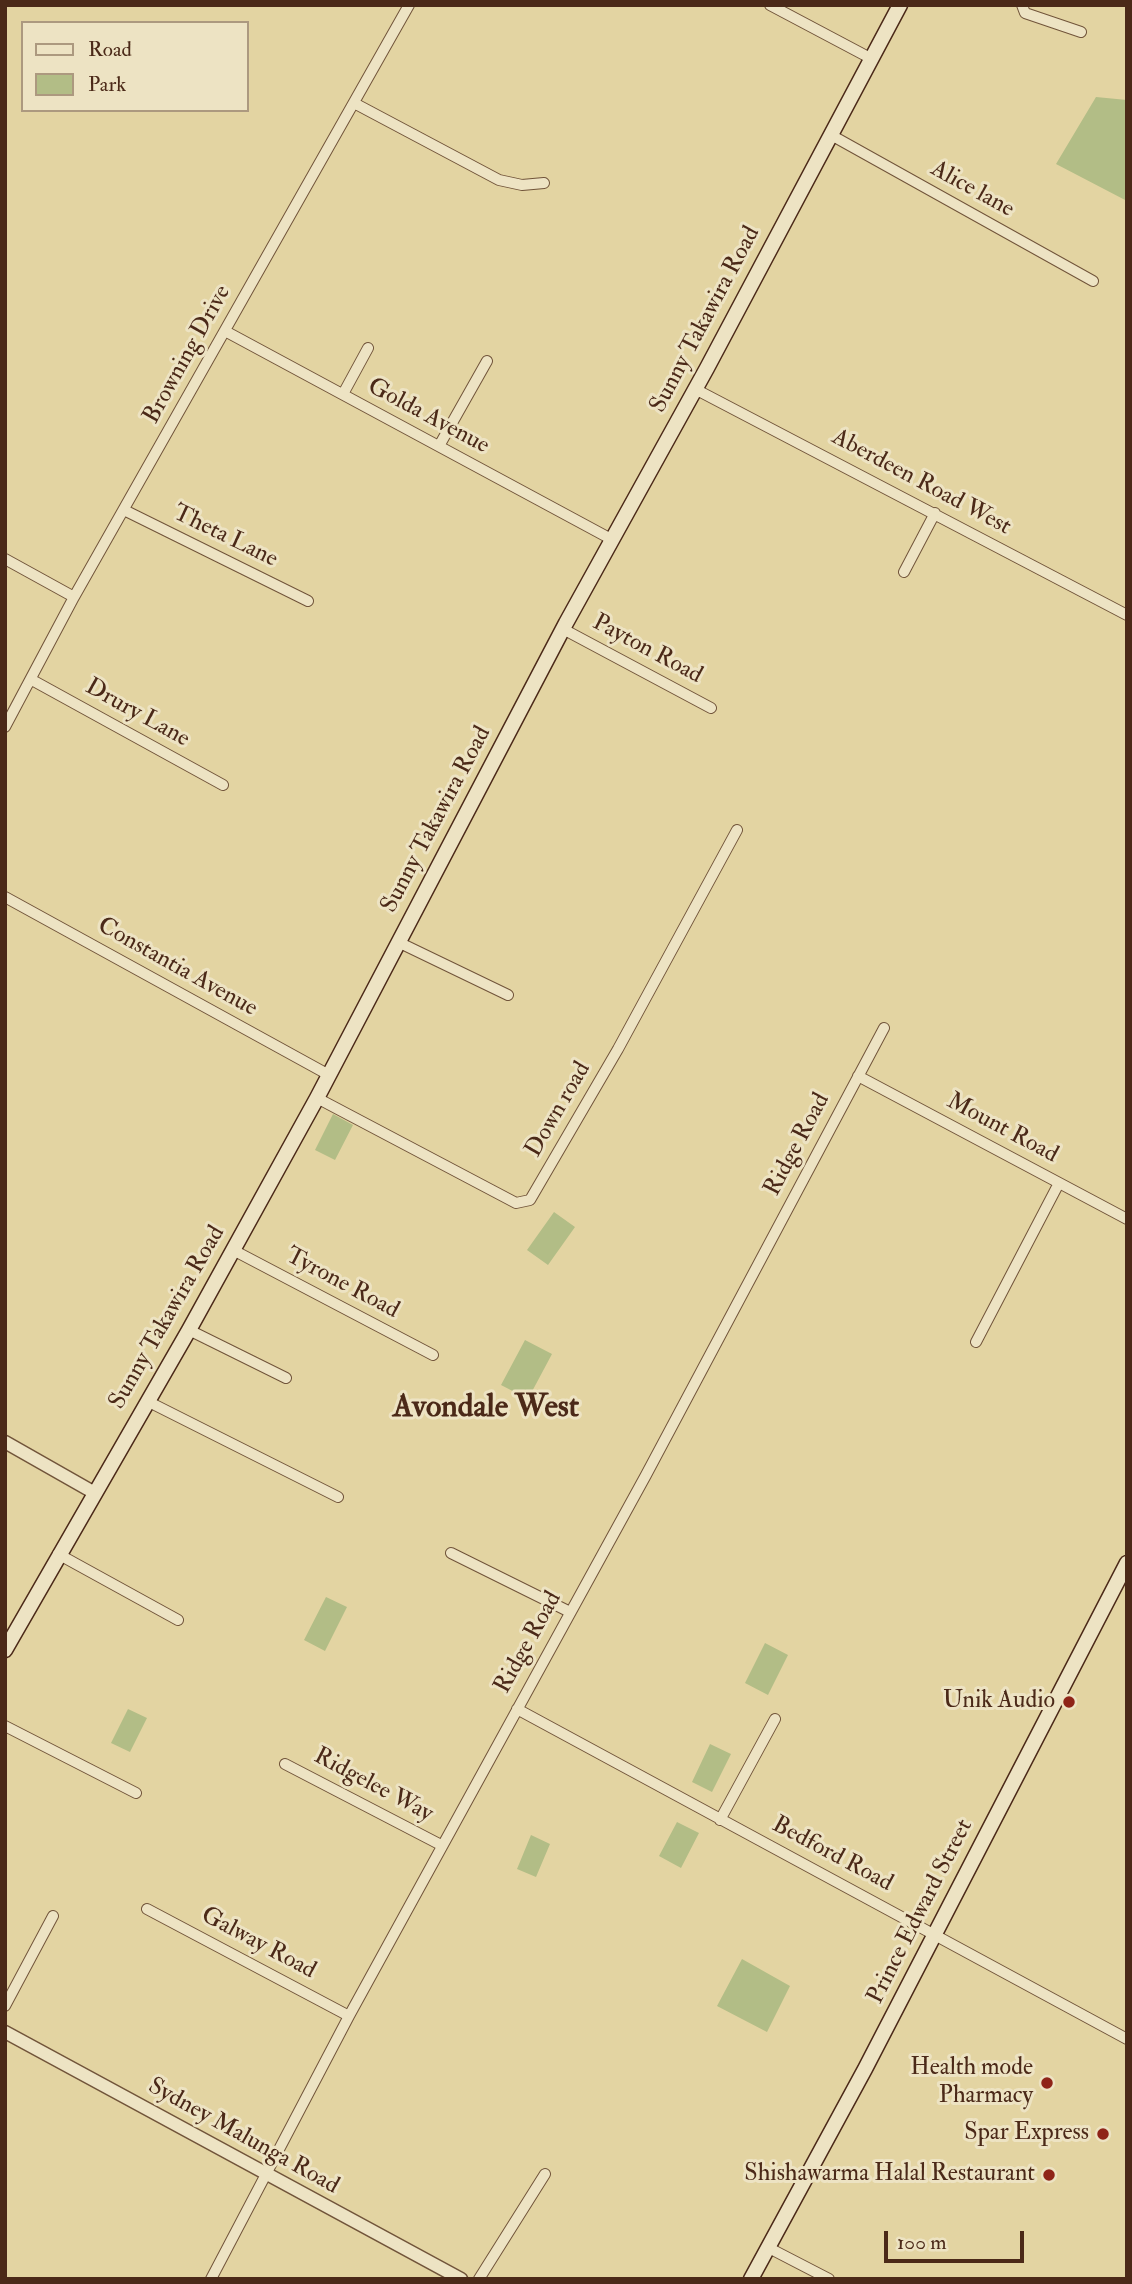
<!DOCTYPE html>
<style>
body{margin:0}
#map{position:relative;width:1132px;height:2284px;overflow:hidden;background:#e3d4a2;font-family:"IM FELL Double Pica",serif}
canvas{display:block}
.frame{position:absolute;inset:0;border:7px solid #4b2918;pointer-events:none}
.legend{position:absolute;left:21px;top:21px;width:228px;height:91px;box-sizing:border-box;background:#ede3c3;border:2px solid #ac997f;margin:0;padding:9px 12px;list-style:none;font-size:21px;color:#4b2918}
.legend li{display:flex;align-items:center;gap:14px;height:35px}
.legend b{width:35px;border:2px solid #ac997f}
.scale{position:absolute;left:884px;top:2231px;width:140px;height:32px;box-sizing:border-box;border:4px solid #4b2918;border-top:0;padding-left:9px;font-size:21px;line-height:24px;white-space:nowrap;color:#4b2918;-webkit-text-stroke:5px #ede3c3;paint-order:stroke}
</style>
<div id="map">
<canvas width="1132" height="2284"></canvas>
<div class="frame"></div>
<ul class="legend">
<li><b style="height:9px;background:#ede3c3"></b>Road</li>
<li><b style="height:19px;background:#b2bd86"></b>Park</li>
</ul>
<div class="scale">100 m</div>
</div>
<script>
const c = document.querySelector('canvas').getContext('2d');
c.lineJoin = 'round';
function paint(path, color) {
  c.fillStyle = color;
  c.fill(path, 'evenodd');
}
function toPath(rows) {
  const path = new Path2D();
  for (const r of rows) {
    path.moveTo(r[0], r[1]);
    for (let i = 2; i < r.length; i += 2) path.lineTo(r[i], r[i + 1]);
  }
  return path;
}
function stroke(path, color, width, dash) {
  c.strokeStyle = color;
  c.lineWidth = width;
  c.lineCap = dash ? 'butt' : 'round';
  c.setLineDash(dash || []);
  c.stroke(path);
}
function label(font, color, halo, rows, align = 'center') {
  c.font = font + ' "IM FELL Double Pica",serif';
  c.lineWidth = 6;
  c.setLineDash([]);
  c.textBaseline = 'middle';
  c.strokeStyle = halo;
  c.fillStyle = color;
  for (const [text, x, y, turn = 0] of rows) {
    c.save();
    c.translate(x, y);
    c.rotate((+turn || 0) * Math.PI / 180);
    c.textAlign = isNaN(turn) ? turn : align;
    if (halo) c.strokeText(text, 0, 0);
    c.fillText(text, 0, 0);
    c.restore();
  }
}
paint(toPath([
 [1096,97,1127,100,1127,201,1056,164],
 [333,1114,353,1125,335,1160,315,1150],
 [554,1212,575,1227,548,1265,527,1250],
 [525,1340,552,1354,528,1399,501,1385],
 [326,1597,347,1607,325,1651,304,1640],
 [765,1643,788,1655,768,1695,745,1683],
 [128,1709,147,1718,130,1752,111,1743],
 [710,1744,731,1754,712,1792,692,1782],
 [677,1822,699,1833,681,1868,659,1856],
 [531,1835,550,1844,536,1877,517,1869],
 [742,1959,790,1986,767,2032,717,2006]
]), '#b2bd86');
const minor = toPath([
 [770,5,872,59],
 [1022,5,1025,13,1081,32],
 [354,103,499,180,522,185,544,183],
 [831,135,1093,281],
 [225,331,611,539],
 [695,389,1127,615],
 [343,394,368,348],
 [439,446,487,361],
 [124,510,308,601],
 [5,559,74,597],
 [904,572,935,513],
 [563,629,711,708],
 [32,680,223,785],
 [5,727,74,597,409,5],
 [5,897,329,1075],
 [398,942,508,995],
 [858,1076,1127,1219],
 [317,1098,516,1203,530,1200,618,1049,737,830],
 [233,1250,433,1355],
 [189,1330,286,1378],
 [976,1342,1059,1183],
 [147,1401,338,1497],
 [451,1553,570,1612],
 [58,1554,178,1620],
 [517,1709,1127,2039],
 [5,1726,136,1793],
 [285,1764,441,1845],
 [720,1820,775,1719],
 [147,1909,349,2016],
 [5,2006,53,1916],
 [769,2248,829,2279],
 [211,2279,349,2016,646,1475,884,1028],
 [479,2279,545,2174]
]);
const tertiary = toPath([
 [5,1442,93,1492],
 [5,2032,461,2279]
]);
const secondary = toPath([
 [5,1650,189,1330,317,1098,566,623,707,368,900,5],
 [751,2279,865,2069,1127,1563]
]);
stroke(minor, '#71543a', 12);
stroke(tertiary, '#71543a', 15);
stroke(secondary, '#4b2918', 17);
stroke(minor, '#ede3c3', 10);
stroke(tertiary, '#ede3c3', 12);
stroke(secondary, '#ede3c3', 14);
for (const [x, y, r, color] of [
 [1069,1702,7,"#8f2418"],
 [1047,2083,7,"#8f2418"],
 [1103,2134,7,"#8f2418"],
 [1049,2175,7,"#8f2418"]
]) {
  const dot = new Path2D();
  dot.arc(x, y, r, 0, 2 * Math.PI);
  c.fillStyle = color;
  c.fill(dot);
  stroke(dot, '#ede3c3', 2.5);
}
label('24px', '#4b2918', '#ede3c3', [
 ["Alice lane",972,190,29],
 ["Sunny Takawira Road",706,320,-62],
 ["Browning Drive",188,355,-61],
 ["Golda Avenue",428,417,28],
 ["Aberdeen Road West",921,483,28],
 ["Theta Lane",225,537,26],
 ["Payton Road",647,650,28],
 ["Drury Lane",137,714,29],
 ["Sunny Takawira Road",437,820,-62],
 ["Constantia Avenue",177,968,29],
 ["Down road",559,1110,-60],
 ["Mount Road",1002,1129,28],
 ["Ridge Road",798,1145,-62],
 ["Tyrone Road",342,1284,28],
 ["Sunny Takawira Road",168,1318,-60],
 ["Ridge Road",529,1643,-61],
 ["Ridgelee Way",373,1786,28],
 ["Bedford Road",832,1855,28],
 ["Prince Edward Street",921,1912,-63],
 ["Galway Road",258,1944,28],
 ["Sydney Malunga Road",243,2137,29]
]);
label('24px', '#4b2918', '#ede3c3', [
 ["Unik Audio",1055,1702],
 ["Health mode",1033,2069],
 ["Pharmacy",1033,2097],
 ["Spar Express",1089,2134],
 ["Shishawarma Halal Restaurant",1035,2175]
], 'right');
label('bold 32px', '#4b2918', '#ede3c3', [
 ["Avondale West",486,1409]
]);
</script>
